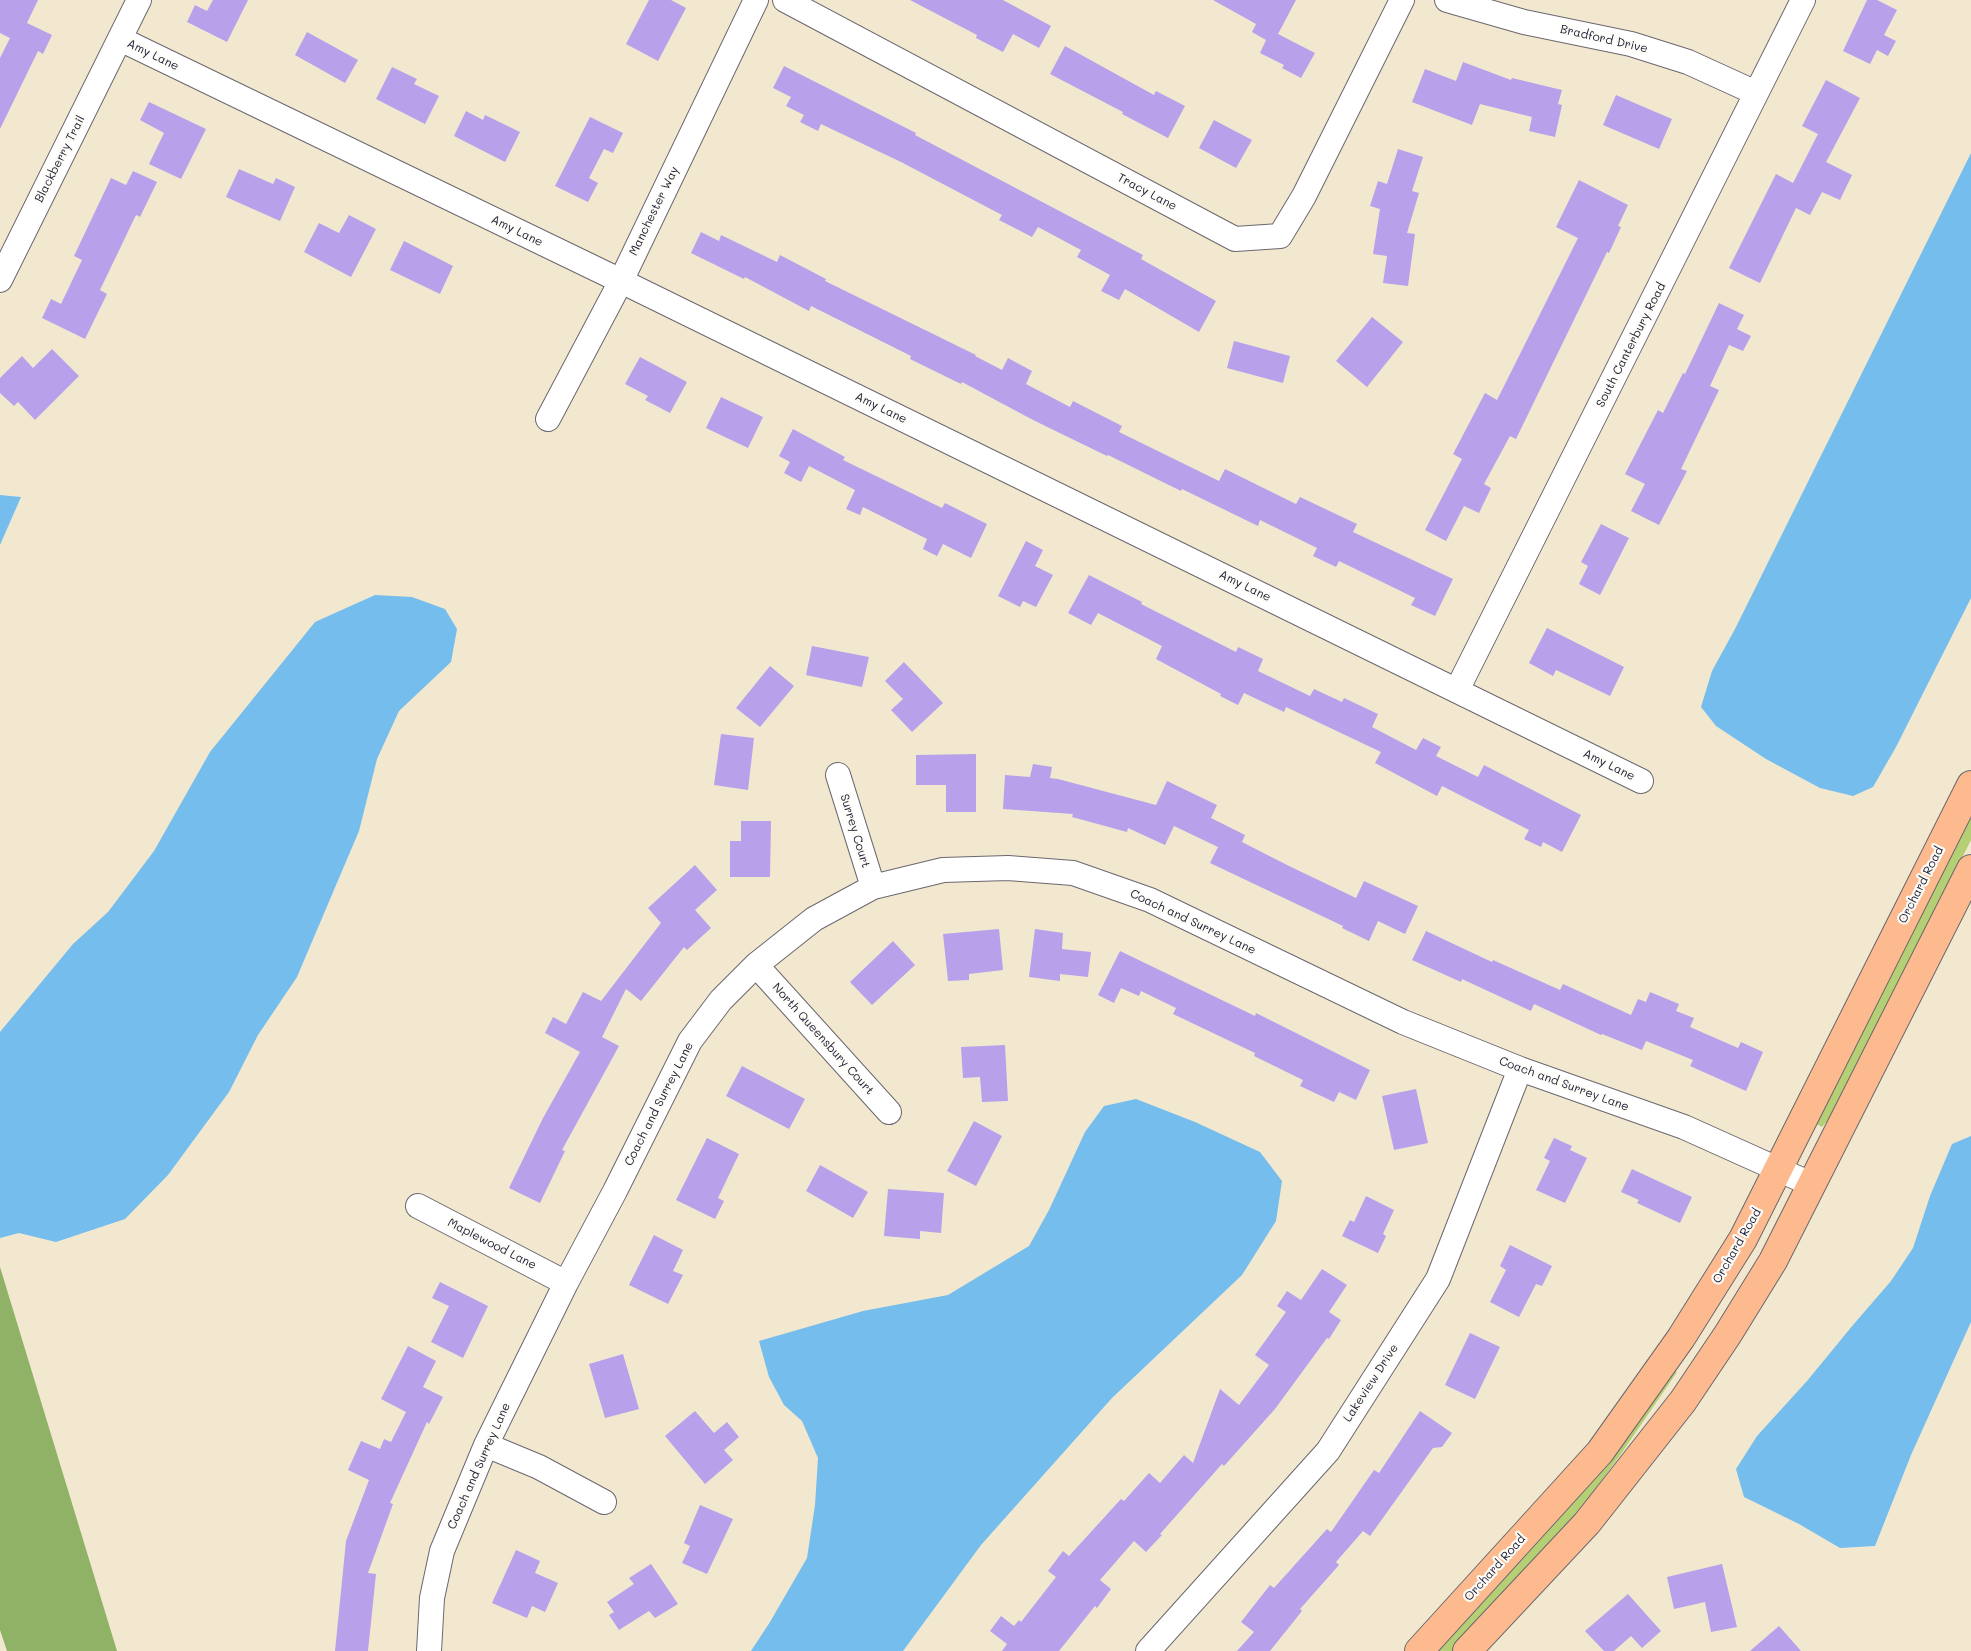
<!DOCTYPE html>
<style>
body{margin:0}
canvas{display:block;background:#f2e8cf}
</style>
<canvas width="1971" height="1651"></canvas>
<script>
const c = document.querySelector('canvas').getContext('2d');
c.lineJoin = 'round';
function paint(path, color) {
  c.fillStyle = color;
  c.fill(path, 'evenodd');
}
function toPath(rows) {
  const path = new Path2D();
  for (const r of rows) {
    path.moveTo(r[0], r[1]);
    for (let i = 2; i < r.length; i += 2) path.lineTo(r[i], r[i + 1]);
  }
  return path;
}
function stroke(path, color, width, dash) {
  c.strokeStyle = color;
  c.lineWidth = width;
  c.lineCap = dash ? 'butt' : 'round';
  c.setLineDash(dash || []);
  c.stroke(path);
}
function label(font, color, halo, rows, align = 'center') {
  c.font = font + ' Mali,sans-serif';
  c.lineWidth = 4.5;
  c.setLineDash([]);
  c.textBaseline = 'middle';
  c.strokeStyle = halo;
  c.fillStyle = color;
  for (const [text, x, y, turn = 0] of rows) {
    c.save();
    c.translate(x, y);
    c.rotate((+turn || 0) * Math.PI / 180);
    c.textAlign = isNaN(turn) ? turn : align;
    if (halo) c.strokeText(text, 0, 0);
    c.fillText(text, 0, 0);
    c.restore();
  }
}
paint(toPath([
 [1971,813,1971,840,1835,1112,1822,1127,1815,1123],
 [1673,1370,1677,1372,1621,1454,1584,1504,1536,1561,1452,1651,1435,1651]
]), '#b5cf74');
paint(toPath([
 [0,1267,117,1651,7,1651,0,1630]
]), '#90b266');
paint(toPath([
 [1971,153,1971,598,1896,747,1873,787,1853,796,1820,788,1766,759,1716,726,1701,707,1712,671,1735,629],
 [0,495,21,497,0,545],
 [375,595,412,597,445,609,457,629,451,662,399,711,377,759,359,831,297,977,258,1035,229,1092,168,1175,125,1219,56,1242,19,1233,0,1238,0,1032,73,944,108,912,154,851,210,752,315,622],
 [1136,1099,1195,1122,1260,1152,1282,1181,1276,1221,1242,1275,1112,1398,981,1545,903,1651,751,1651,770,1622,807,1558,815,1505,818,1458,802,1421,784,1405,769,1377,759,1341,863,1311,948,1295,1029,1246,1049,1210,1085,1132,1104,1106],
 [1971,1136,1971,1322,1911,1455,1875,1546,1840,1548,1799,1524,1744,1497,1736,1469,1757,1436,1807,1381,1853,1325,1891,1281,1913,1248,1930,1196,1952,1144]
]), '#75bded');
paint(toPath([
 [0,0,38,0,27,23,52,35,43,54,38,51,0,129,0,58,10,38,0,33],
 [213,0,248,0,227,42,187,22,195,5,207,11],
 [649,0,671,0,686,8,658,61,626,44],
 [910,0,1003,0,1051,26,1039,48,1013,34,1003,52,976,38,977,35],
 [1213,0,1296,0,1278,34,1315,53,1301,78,1282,68,1284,65,1260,53,1266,40,1252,32,1256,24],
 [1867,0,1877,0,1897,10,1884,35,1896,41,1888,56,1877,50,1870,64,1843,51],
 [307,32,358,60,345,83,295,55],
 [1065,46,1154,95,1156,91,1185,106,1168,138,1122,114,1123,112,1050,74],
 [1463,62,1511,80,1512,78,1562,90,1558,104,1562,105,1555,137,1529,131,1532,117,1480,104,1472,125,1412,102,1425,69,1456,81],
 [784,66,916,133,915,135,1143,255,1141,259,1216,301,1199,332,1125,289,1119,300,1101,291,1110,275,1077,257,1081,250,1038,227,1032,237,999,220,1002,215,901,162,821,124,818,131,800,122,804,115,786,106,791,97,773,88],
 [392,67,417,79,414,84,439,96,425,124,376,99],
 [1826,80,1860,98,1826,162,1852,175,1840,200,1822,192,1810,215,1796,208,1760,283,1729,268,1776,174,1793,183,1818,134,1802,126],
 [1616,95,1672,119,1659,149,1603,125],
 [149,102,206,129,181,179,149,164,164,133,140,120],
 [466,111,483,120,485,115,520,132,505,162,454,136],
 [590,117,623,133,613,153,604,149,589,178,598,183,588,202,555,186],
 [1214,120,1252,140,1236,168,1199,148],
 [1398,149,1423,157,1412,191,1419,193,1407,233,1415,234,1408,286,1383,283,1387,256,1373,254,1380,209,1370,206,1378,181,1387,184],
 [239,169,273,184,276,178,295,187,280,221,226,197],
 [133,171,157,182,140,217,136,215,100,290,107,294,85,339,42,318,51,299,61,304,82,260,74,256,111,178,126,185],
 [1579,180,1628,205,1618,226,1621,227,1609,253,1607,252,1516,439,1510,436,1484,484,1491,488,1479,513,1464,506,1446,541,1425,530,1462,459,1453,454,1485,393,1497,400,1578,238,1556,227],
 [349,215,376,229,351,277,304,252,319,223,339,233],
 [701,232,719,241,721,235,777,262,780,255,826,279,825,281,976,355,975,356,1002,370,1008,358,1032,371,1026,384,1070,407,1073,401,1122,426,1119,432,1219,481,1225,469,1296,504,1300,497,1357,524,1353,532,1453,579,1435,616,1411,605,1415,598,1339,561,1336,567,1313,556,1317,548,1260,520,1258,526,1182,489,1181,491,1108,455,1107,456,1033,420,962,382,961,384,910,359,911,356,811,306,809,311,745,277,744,279,691,253],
 [404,241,453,266,440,294,390,270],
 [1719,303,1744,315,1737,329,1751,336,1743,351,1729,345,1710,386,1719,390,1681,469,1687,471,1659,525,1631,511,1645,484,1625,474,1658,410,1663,413,1683,373,1685,374],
 [1372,317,1403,342,1367,387,1336,361],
 [1234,341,1290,356,1283,383,1227,368],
 [52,349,79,376,35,420,18,402,14,406,0,393,0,378,22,356,33,368],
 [640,357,687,382,670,413,645,400,648,396,625,384],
 [721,397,763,417,748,448,706,428],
 [793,429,845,457,843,460,942,508,945,503,987,524,971,558,943,544,937,556,923,549,927,539,863,507,860,515,846,509,855,490,809,466,801,482,784,473,790,462,779,456],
 [1601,524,1629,538,1600,595,1579,584,1588,566,1581,562],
 [1026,541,1043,550,1035,566,1053,575,1036,607,1023,601,1020,607,998,596],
 [1089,575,1142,602,1141,604,1236,652,1238,647,1263,659,1258,671,1310,696,1314,689,1342,702,1344,698,1378,714,1372,727,1416,750,1423,738,1441,747,1436,756,1478,777,1484,765,1581,815,1562,852,1543,842,1541,847,1524,839,1529,830,1442,786,1437,796,1375,763,1381,752,1286,707,1284,712,1244,693,1238,705,1220,696,1221,694,1156,659,1162,646,1098,613,1091,625,1068,613],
 [1547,628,1624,667,1610,696,1556,670,1553,676,1529,663],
 [812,646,869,657,862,687,806,675],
 [904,662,943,703,912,732,891,710,903,699,885,681],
 [770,666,794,686,760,727,736,708],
 [721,734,754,738,748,790,714,785],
 [976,754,976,812,946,812,946,785,916,785,916,755],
 [1033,764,1052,767,1050,778,1058,779,1156,805,1167,781,1217,805,1211,818,1245,835,1242,842,1289,866,1356,898,1364,881,1418,906,1405,934,1378,921,1369,941,1342,928,1343,926,1210,863,1218,847,1174,826,1165,845,1128,828,1127,832,1072,817,1073,814,1003,809,1005,775,1030,777],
 [741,821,771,821,770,877,730,877,730,841,741,841],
 [695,865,717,890,695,910,711,928,687,950,684,947,641,1001,626,989,602,1037,619,1046,562,1150,565,1151,540,1203,509,1188,543,1118,580,1052,545,1033,553,1017,566,1024,583,992,601,1001,661,923,648,908],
 [999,929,1003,970,969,974,969,980,948,981,943,934],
 [1035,929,1063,933,1062,949,1091,952,1088,977,1060,974,1060,981,1029,977],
 [1426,931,1492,962,1493,960,1560,990,1563,984,1631,1015,1638,999,1646,1002,1650,992,1679,1004,1676,1011,1694,1018,1690,1027,1738,1048,1741,1042,1763,1052,1746,1091,1690,1066,1693,1060,1646,1041,1642,1050,1602,1034,1601,1035,1534,1004,1531,1011,1462,979,1461,982,1412,960],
 [893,941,915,965,872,1005,850,982],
 [1120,951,1255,1016,1256,1013,1370,1070,1356,1100,1339,1092,1334,1102,1300,1086,1303,1080,1254,1056,1255,1053,1173,1014,1176,1008,1141,991,1139,996,1121,988,1114,1003,1098,995],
 [1005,1045,1008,1101,982,1102,980,1077,963,1078,961,1047],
 [742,1066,805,1099,789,1129,726,1096],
 [1416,1089,1428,1143,1394,1150,1382,1096],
 [974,1121,1002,1136,976,1186,947,1171],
 [707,1138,739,1154,718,1198,724,1201,715,1219,676,1200],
 [1554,1138,1572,1146,1570,1150,1587,1158,1565,1203,1536,1190,1550,1161,1544,1158],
 [820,1165,868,1192,853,1218,806,1191],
 [1632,1169,1692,1197,1680,1223,1637,1203,1639,1200,1621,1192],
 [888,1189,944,1193,941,1233,920,1231,920,1239,884,1236],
 [1366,1196,1394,1210,1383,1234,1386,1236,1378,1253,1342,1236,1350,1220,1354,1222],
 [654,1235,683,1250,673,1271,683,1275,668,1304,629,1285],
 [1510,1245,1552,1266,1542,1286,1536,1284,1519,1317,1490,1302,1506,1270,1500,1266],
 [1322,1269,1347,1285,1329,1312,1341,1320,1329,1339,1327,1338,1275,1409,1224,1466,1222,1464,1160,1534,1162,1535,1146,1552,1134,1541,1100,1580,1111,1589,1097,1608,1095,1606,1059,1651,1002,1651,1007,1644,990,1631,1001,1616,1014,1626,1019,1620,1021,1622,1056,1577,1048,1571,1063,1551,1069,1556,1121,1499,1124,1501,1149,1473,1160,1483,1184,1455,1193,1463,1220,1389,1239,1405,1269,1365,1255,1355,1286,1312,1277,1306,1287,1291,1301,1300],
 [440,1282,488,1306,463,1358,431,1342,449,1306,432,1298],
 [1470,1333,1500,1347,1475,1399,1445,1385],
 [408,1346,436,1361,423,1387,443,1397,429,1424,427,1422,390,1503,393,1504,368,1573,376,1574,368,1651,335,1651,346,1541,369,1480,348,1470,361,1441,380,1449,384,1439,391,1442,406,1412,381,1399],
 [623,1354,639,1409,605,1418,589,1364],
 [695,1411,714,1433,727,1422,739,1437,724,1450,733,1460,705,1484,665,1436],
 [1420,1411,1452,1433,1442,1447,1433,1448,1370,1536,1363,1531,1336,1562,1339,1565,1300,1609,1302,1611,1270,1651,1237,1651,1254,1632,1241,1622,1270,1585,1274,1588,1327,1529,1331,1532,1374,1470,1379,1473],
 [700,1505,733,1519,707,1574,682,1563,690,1546,684,1543],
 [516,1550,540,1561,535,1573,558,1583,545,1612,532,1606,527,1618,492,1603],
 [651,1564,678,1604,655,1618,649,1611,619,1630,609,1615,614,1612,607,1602,634,1584,629,1578],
 [1722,1564,1737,1627,1711,1632,1705,1602,1674,1609,1667,1577],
 [1628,1594,1661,1631,1642,1648,1631,1636,1614,1651,1604,1651,1585,1631],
 [1779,1626,1801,1651,1750,1651]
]), '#b9a0eb');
const street = toPath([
 [785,0,1235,239,1280,236,1304,196,1402,0],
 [1447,0,1524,22,1631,44,1688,62,1756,93],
 [120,39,621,281,1641,781],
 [0,280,139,0],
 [548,419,621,281,756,0],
 [1457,690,1803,0],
 [838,775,873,887],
 [756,965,889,1112],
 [418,1206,566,1283],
 [486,1445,539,1467,604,1502],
 [429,1651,432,1598,442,1551,486,1445,566,1283,615,1191,690,1041,721,1000,756,965,814,919,873,887,943,870,1008,868,1073,873,1150,900,1403,1022,1520,1069,1684,1127,1813,1185],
 [1148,1651,1328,1451,1438,1279,1520,1069]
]);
const primary = toPath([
 [1419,1651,1600,1452,1681,1338,1743,1239,1971,785],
 [1467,1651,1587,1523,1683,1401,1728,1334,1773,1261,1971,869]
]);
stroke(street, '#6b676f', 26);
stroke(primary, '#6b676f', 30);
stroke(street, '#fff', 24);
stroke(primary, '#fcba8e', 28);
label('12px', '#22223b', '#fdfcf7', [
 ["Bradford Drive",1604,39,13],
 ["Amy Lane",153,55,26],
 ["Blackberry Trail",60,159,-63],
 ["Tracy Lane",1147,192,28],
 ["Manchester Way",654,211,-64],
 ["Amy Lane",517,231,26],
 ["South Canterbury Road",1631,345,-63],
 ["Amy Lane",881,408,26],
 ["Amy Lane",1245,586,26],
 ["Amy Lane",1609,765,26],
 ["Surrey Court",855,831,73],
 ["Orchard Road",1921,885,-63],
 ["Coach and Surrey Lane",1193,922,25],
 ["North Queensbury Court",823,1039,48],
 ["Coach and Surrey Lane",1564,1084,20],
 ["Coach and Surrey Lane",659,1104,-63],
 ["Maplewood Lane",492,1244,27],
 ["Orchard Road",1737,1246,-60],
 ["Lakeview Drive",1371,1383,-57],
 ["Coach and Surrey Lane",479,1466,-66],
 ["Orchard Road",1495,1568,-48]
]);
</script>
